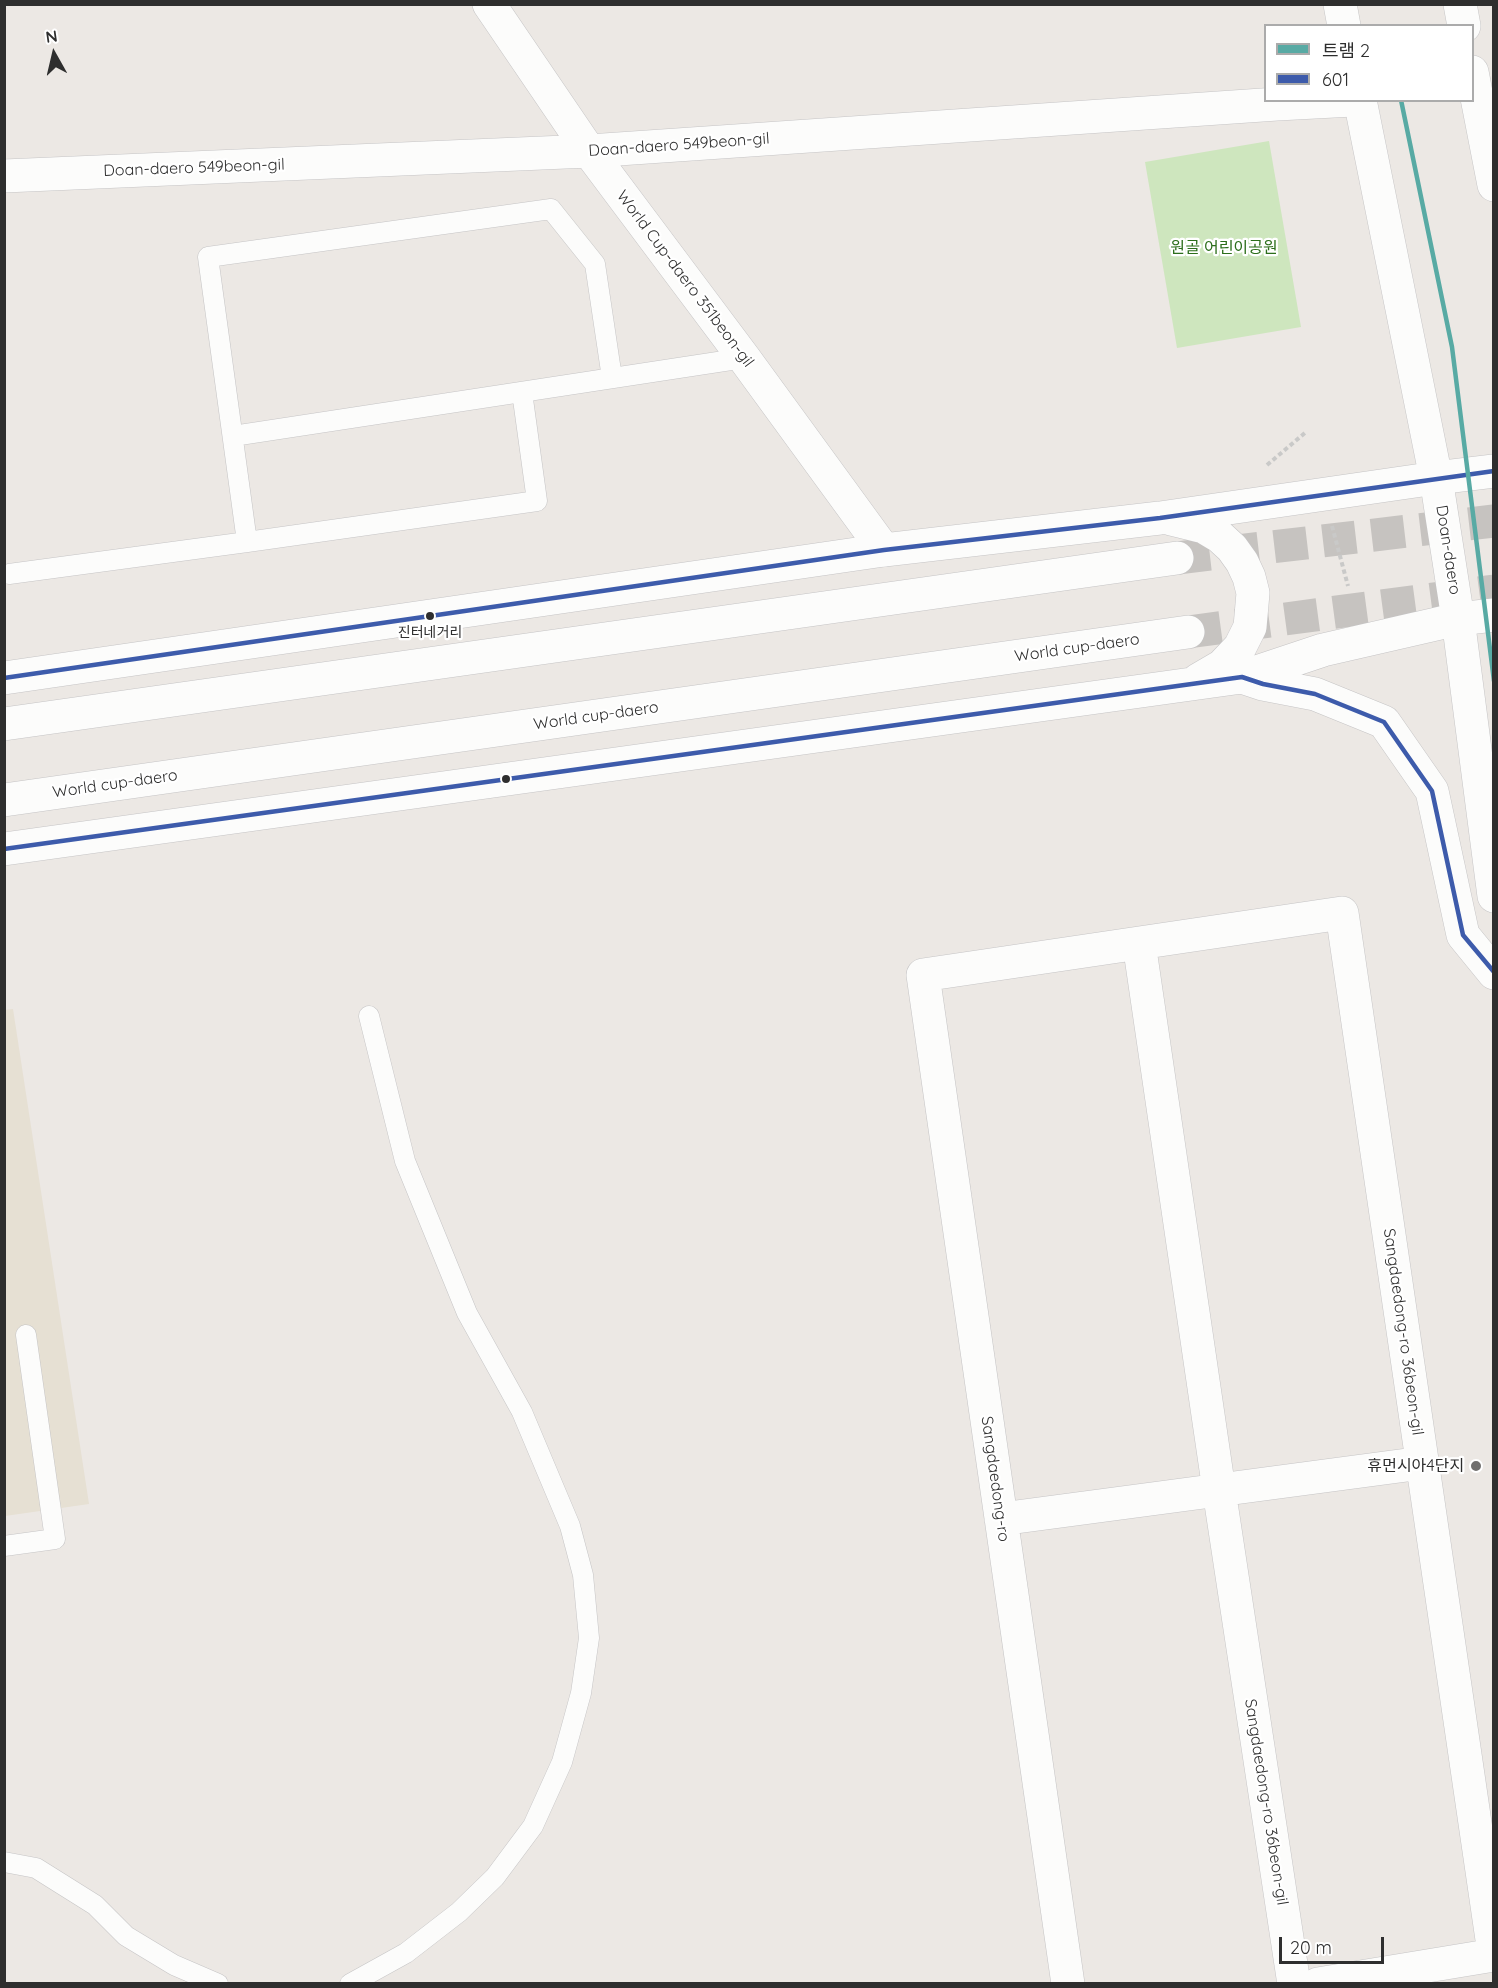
<!DOCTYPE html>
<meta charset="utf-8">
<style>
body{margin:0}
#map{position:relative;width:1498px;height:1988px;overflow:hidden;background:#ece8e4;font-family:Quicksand,"Noto Sans KR",sans-serif}
canvas{display:block}
.frame{position:absolute;inset:0;border:6px solid #2e2e2e;pointer-events:none}
.legend{position:absolute;left:1264px;top:24px;width:210px;height:78px;box-sizing:border-box;background:#fff;border:2px solid #ababab;margin:0;padding:8px 10px;list-style:none;font-size:18px;color:#2e2e2e}
.legend li{display:flex;align-items:center;gap:12px;height:30px}
.legend b{width:30px;border:2px solid #ababab}
.north{position:absolute;left:24px;top:24px;width:60px;height:60px;-webkit-text-stroke:4px #fff;paint-order:stroke;rotate:352deg;font-size:16px;font-weight:700;line-height:24px;text-align:center;color:#2e2e2e}
.north::after{content:'';display:block;margin:auto;width:21px;height:27px;background:#2e2e2e;clip-path:polygon(50% 0,100% 100%,50% 72%,0 100%)}
.scale{position:absolute;left:1279px;top:1937px;width:105px;height:27px;box-sizing:border-box;border:3px solid #2e2e2e;border-top:0;padding-left:8px;font-size:18px;line-height:21px;white-space:nowrap;color:#2e2e2e;-webkit-text-stroke:4px #fff;paint-order:stroke}
</style>
<div id="map">
<canvas width="1498" height="1988"></canvas>
<div class="frame"></div>
<ul class="legend">
<li><b style="height:8px;background:#58aaa4"></b>트램 2</li>
<li><b style="height:8px;background:#3d5bab"></b>601</li>
</ul>
<div class="north">N</div>
<div class="scale">20 m</div>
</div>
<script>
const c = document.querySelector('canvas').getContext('2d');
c.lineJoin = 'round';
function paint(path, color) {
  c.fillStyle = color;
  c.fill(path, 'evenodd');
}
function toPath(rows) {
  const path = new Path2D();
  for (const r of rows) {
    path.moveTo(r[0], r[1]);
    for (let i = 2; i < r.length; i += 2) path.lineTo(r[i], r[i + 1]);
  }
  return path;
}
function stroke(path, color, width, dash) {
  c.strokeStyle = color;
  c.lineWidth = width;
  c.lineCap = dash ? 'butt' : 'round';
  c.setLineDash(dash || []);
  c.stroke(path);
}
function label(font, color, halo, rows, align = 'center') {
  c.font = font + ' Quicksand,"Noto Sans KR",sans-serif';
  c.lineWidth = 4.5;
  c.setLineDash([]);
  c.textBaseline = 'middle';
  c.strokeStyle = halo;
  c.fillStyle = color;
  for (const [text, x, y, turn = 0] of rows) {
    c.save();
    c.translate(x, y);
    c.rotate((+turn || 0) * Math.PI / 180);
    c.textAlign = isNaN(turn) ? turn : align;
    if (halo) c.strokeText(text, 0, 0);
    c.fillText(text, 0, 0);
    c.restore();
  }
}
paint(toPath([
 [13,1009,89,1504,5,1516,4,1010]
]), '#e6e0d3');
paint(toPath([
 [1269,141,1301,327,1177,348,1145,162]
]), '#cee6be');
stroke(toPath([
 [1177,558,1494,521],
 [1188,632,1494,591]
]), '#c6c3c0', 33, [33, 16]);
const service = toPath([
 [233,436,744,358],
 [247,542,537,501,522,392],
 [9,574,247,542,208,257,551,209,595,264,612,378],
 [4,1546,55,1539,26,1335],
 [4,1862,36,1868,95,1905,126,1936,174,1965,218,1984],
 [350,1984,406,1953,459,1912,495,1877,533,1826,562,1762,581,1693,589,1638,583,1575,570,1526,522,1412,467,1313,405,1161,369,1016]
]);
const minor = toPath([
 [489,4,589,151,744,358,884,550],
 [4,176,589,151,1277,104,1353,100],
 [1139,943,1219,1490,1294,1984],
 [1001,1519,1422,1463],
 [1068,1984,923,975,1342,913,1494,1953],
 [1318,1984,1494,1955]
]);
const tertiary = toPath([
 [1171,519,1204,527,1219,536,1232,548,1242,562,1249,577,1253,593,1250,627,1240,647,1222,666,1198,680],
 [1242,677,1263,684,1315,694,1384,722,1432,791,1463,935,1494,973],
 [4,678,884,550,1160,518,1436,478,1494,471],
 [4,724,1177,558],
 [4,800,1188,632],
 [4,849,1242,677,1323,650,1458,619,1494,615]
]);
const secondary = toPath([
 [1340,4,1344,26],
 [1460,4,1464,26],
 [1472,72,1494,185],
 [1360,100,1436,478,1458,619,1494,896]
]);
stroke(service, '#c5c4c5', 21);
stroke(minor, '#c5c4c5', 34);
stroke(tertiary, '#c5c4c5', 34);
stroke(secondary, '#c5c4c5', 34);
stroke(toPath([
 [1267,465,1306,432],
 [1332,526,1348,586]
]), '#c9c9c8', 4, [4.5, 3]);
stroke(service, '#fcfcfb', 20);
stroke(minor, '#fcfcfb', 33);
stroke(tertiary, '#fcfcfb', 33);
stroke(secondary, '#fcfcfb', 33);
stroke(toPath([
 [4,678,884,550,1160,518,1494,471],
 [4,849,1242,677,1263,684,1315,694,1384,722,1432,791,1463,935,1494,972]
]), '#3d5bab', 4.5);
stroke(toPath([
 [1401,100,1452,347,1494,681]
]), '#58aaa4', 4.5);
for (const [x, y, r, color] of [
 [430,616,5,"#2e2e2e"],
 [506,779,5,"#2e2e2e"],
 [1476,1466,6,"#706f6e"]
]) {
  const dot = new Path2D();
  dot.arc(x, y, r, 0, 2 * Math.PI);
  c.fillStyle = color;
  c.fill(dot);
  stroke(dot, '#fff', 2);
}
label('14px', '#2e2e2e', '#fff', [
 ["진터네거리",430,633]
]);
label('16px', '#2e2e2e', '#fff', [
 ["Doan-daero 549beon-gil",679,145,-4],
 ["Doan-daero 549beon-gil",194,168,-2],
 ["World Cup-daero 351beon-gil",685,279,53],
 ["Doan-daero",1448,550,81],
 ["World cup-daero",1077,648,-8],
 ["World cup-daero",596,716,-8],
 ["World cup-daero",115,784,-8],
 ["Sangdaedong-ro 36beon-gil",1403,1332,82],
 ["Sangdaedong-ro",995,1479,82],
 ["Sangdaedong-ro 36beon-gil",1266,1802,81]
]);
label('16px', '#2c6e1b', '#fff', [
 ["원골 어린이공원",1224,248]
]);
label('16px', '#2e2e2e', '#fff', [
 ["휴먼시아4단지",1464,1466]
], 'right');
</script>
